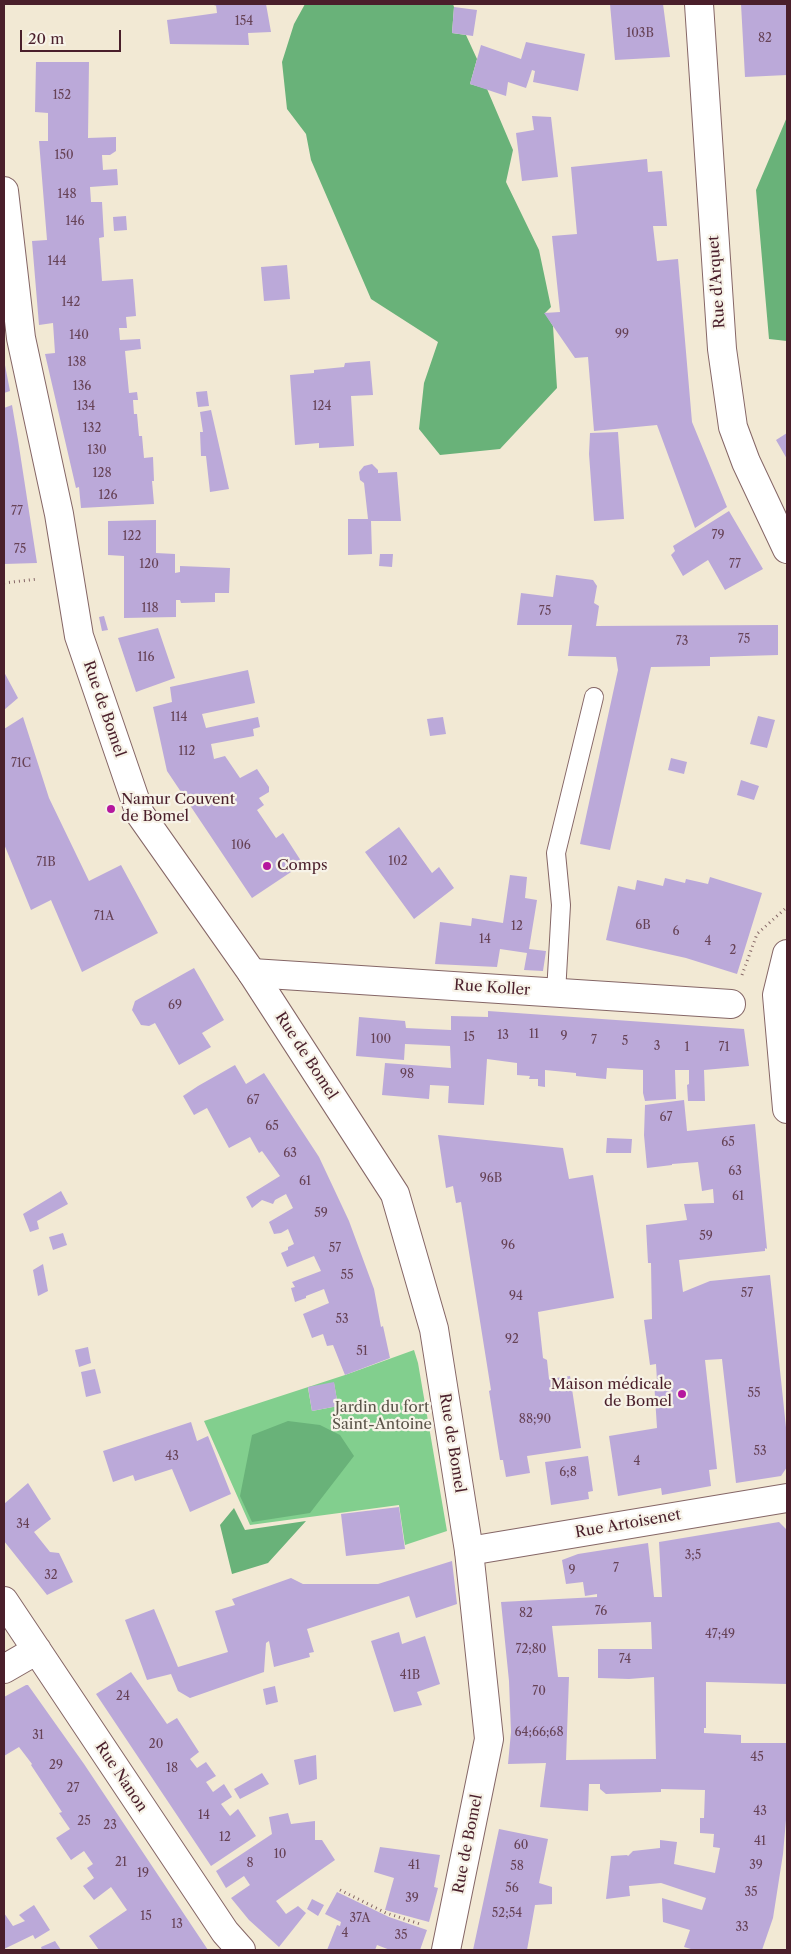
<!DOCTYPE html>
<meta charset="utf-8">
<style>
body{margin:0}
#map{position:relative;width:791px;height:1954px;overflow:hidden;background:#f2e9d4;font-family:"Libre Caslon Text",serif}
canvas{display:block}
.frame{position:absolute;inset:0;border:5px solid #4a1f2b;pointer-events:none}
.scale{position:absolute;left:20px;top:30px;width:101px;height:22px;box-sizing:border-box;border:2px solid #4a1f2b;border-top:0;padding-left:6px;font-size:15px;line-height:18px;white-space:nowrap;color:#4a1f2b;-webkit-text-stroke:4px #f7f3e8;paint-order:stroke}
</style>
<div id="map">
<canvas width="791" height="1954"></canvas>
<div class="frame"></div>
<div class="scale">20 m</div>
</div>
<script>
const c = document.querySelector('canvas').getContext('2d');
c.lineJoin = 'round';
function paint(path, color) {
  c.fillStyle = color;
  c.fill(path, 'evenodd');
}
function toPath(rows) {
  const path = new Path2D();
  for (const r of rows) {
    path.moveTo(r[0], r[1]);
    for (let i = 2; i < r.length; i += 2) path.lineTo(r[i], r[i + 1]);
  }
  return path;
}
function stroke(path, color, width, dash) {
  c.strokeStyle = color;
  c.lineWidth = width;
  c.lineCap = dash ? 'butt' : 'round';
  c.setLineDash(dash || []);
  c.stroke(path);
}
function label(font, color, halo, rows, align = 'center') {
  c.font = font + ' "Libre Caslon Text",serif';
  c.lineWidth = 4.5;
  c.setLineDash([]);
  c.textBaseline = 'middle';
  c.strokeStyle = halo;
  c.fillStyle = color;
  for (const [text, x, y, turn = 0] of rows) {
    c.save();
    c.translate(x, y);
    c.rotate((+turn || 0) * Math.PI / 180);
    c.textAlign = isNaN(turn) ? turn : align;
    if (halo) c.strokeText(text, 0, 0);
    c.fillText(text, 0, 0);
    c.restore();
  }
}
paint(toPath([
 [414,1350,418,1363,447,1531,405,1545,399,1505,250,1525,204,1421,345,1375],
 [334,1383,338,1406,312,1411,308,1388]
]), '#82cf8e');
paint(toPath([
 [305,4,453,4,454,7,452,33,466,35,477,59,470,84,487,89,513,150,506,182,539,250,551,307,545,313,553,326,557,388,500,449,440,455,419,429,424,383,438,342,371,299,311,160,306,134,287,109,282,62,294,24],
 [787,117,787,341,769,339,756,190],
 [288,1421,320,1425,340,1435,354,1456,310,1513,252,1522,240,1496,252,1435],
 [234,1508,245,1530,306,1521,268,1563,232,1574,220,1525]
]), '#69b279');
paint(toPath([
 [214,4,266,4,271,32,248,33,249,45,170,44,167,20,217,13,216,5,215,6],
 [610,4,663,4,670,57,615,60],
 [741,4,787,4,787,75,745,77],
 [454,7,477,10,473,36,452,33],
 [526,42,585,54,578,91,533,82,535,71,532,70,526,88,508,82,506,96,470,84,481,45,521,59],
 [36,62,89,62,88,138,116,137,116,151,110,155,102,155,103,170,117,169,118,185,90,187,91,202,102,202,104,237,99,238,102,281,133,279,136,316,126,317,127,328,119,328,120,340,140,339,141,349,125,351,129,393,137,392,138,400,133,400,134,414,137,414,139,436,142,436,144,458,153,457,154,481,152,481,154,504,81,508,79,487,76,488,45,354,55,353,53,323,39,325,32,241,47,240,39,141,48,141,48,113,35,112],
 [532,116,551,117,558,177,522,181,516,133,534,130],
 [647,159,648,172,662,171,667,226,653,226,657,261,678,259,692,422,727,507,695,528,657,425,594,431,588,357,575,358,544,313,560,312,552,236,577,234,571,167],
 [126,216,127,230,114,231,113,217],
 [287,265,290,299,264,301,261,267],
 [4,360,10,391,4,393],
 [370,361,373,395,351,396,354,446,319,448,319,443,295,445,290,375,314,373,314,370,344,367,345,363],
 [207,391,209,406,198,407,196,392],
 [12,405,18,440,37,563,4,564,4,408],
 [211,410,229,489,210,492,206,456,201,456,200,432,203,432,200,412],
 [618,432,624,519,594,521,589,454,590,433],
 [787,433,787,459,776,440],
 [372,464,378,470,378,473,397,472,401,521,371,521,372,554,348,555,348,519,368,519,364,483,360,480,359,472,364,466],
 [729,511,763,569,725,590,708,560,683,576,671,555,675,551,673,546],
 [156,520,156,553,175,554,175,573,180,572,180,566,230,568,229,593,215,593,215,602,181,603,180,600,176,600,176,617,124,618,124,556,108,555,108,521],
 [380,554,393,554,392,567,379,566],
 [556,575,593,580,597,586,594,603,599,606,596,626,778,625,778,655,710,657,710,666,651,667,610,850,580,844,618,670,616,657,568,656,572,625,517,625,521,593,553,597],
 [104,616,108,630,102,631,99,617],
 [158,628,175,678,136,692,118,638],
 [248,670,255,703,202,714,206,728,258,717,260,727,253,729,254,736,211,744,214,759,225,756,240,778,257,769,269,787,269,792,259,798,264,805,257,810,276,838,283,833,303,864,252,898,167,771,153,707,172,702,170,687],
 [4,672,18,698,4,710],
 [758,716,775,720,767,748,750,744],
 [23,717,49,798,89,881,121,865,158,933,82,972,51,900,31,910,4,844,4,729],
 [443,717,446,734,430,736,427,719],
 [671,758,687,762,684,774,668,770],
 [741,780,759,786,754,800,737,795],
 [399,827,432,873,439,867,454,888,414,919,365,852],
 [510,875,527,877,525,898,537,900,529,949,546,951,543,971,524,970,527,953,500,949,497,967,435,964,440,922,471,926,472,918,503,923],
 [710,877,762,893,737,974,686,958,606,940,618,886,635,890,637,880,663,886,665,878,685,883,686,879,708,884],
 [194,968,224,1020,202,1033,211,1047,179,1065,155,1023,149,1026,141,1025,132,1010,135,1001],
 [488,1011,744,1029,749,1066,704,1070,705,1101,688,1101,687,1085,689,1084,689,1070,675,1070,676,1099,645,1101,643,1093,643,1070,607,1068,606,1079,576,1076,576,1073,545,1070,545,1087,538,1086,538,1079,529,1079,530,1076,517,1075,517,1063,487,1059,484,1105,448,1103,449,1086,430,1085,429,1099,382,1095,385,1063,451,1068,450,1046,405,1044,404,1060,356,1056,359,1017,405,1021,406,1028,451,1030,451,1016,488,1017],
 [235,1065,246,1084,264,1073,319,1157,349,1221,374,1289,381,1327,383,1326,390,1358,345,1375,333,1345,327,1346,323,1334,312,1338,303,1314,329,1303,324,1289,306,1296,306,1298,295,1302,291,1288,295,1287,292,1282,321,1271,314,1256,287,1267,281,1253,288,1250,288,1247,294,1244,288,1229,281,1233,274,1234,269,1222,293,1208,286,1194,275,1200,273,1204,262,1200,252,1208,246,1197,280,1176,262,1151,259,1153,250,1137,229,1148,207,1108,194,1115,183,1096,198,1086],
 [684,1100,687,1131,755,1124,767,1249,765,1248,765,1251,679,1260,683,1292,710,1281,770,1275,787,1437,787,1467,781,1476,736,1483,722,1359,705,1360,717,1469,709,1470,711,1486,662,1495,661,1488,618,1496,609,1436,657,1428,654,1381,657,1381,656,1364,650,1365,644,1320,652,1319,651,1263,648,1263,646,1225,687,1220,684,1204,714,1203,713,1189,702,1191,698,1162,672,1164,672,1165,647,1168,644,1135,645,1105],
 [438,1135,563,1148,569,1179,593,1175,614,1298,538,1312,543,1358,547,1360,549,1379,570,1376,581,1448,527,1456,530,1473,506,1477,503,1460,500,1460,489,1391,491,1390,461,1202,456,1203,453,1186,446,1188],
 [607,1138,632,1139,631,1153,606,1153],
 [61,1191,68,1204,37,1221,39,1229,30,1232,23,1214],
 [63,1233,67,1245,53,1250,49,1237],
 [43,1264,48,1291,38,1296,33,1270],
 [88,1347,91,1363,79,1367,75,1350],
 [95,1369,101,1393,86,1397,81,1372],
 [334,1382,338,1406,312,1411,308,1387],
 [191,1422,197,1441,208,1436,231,1494,190,1512,172,1469,135,1481,133,1475,113,1482,103,1451],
 [588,1456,593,1491,588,1492,589,1499,551,1505,545,1462],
 [28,1483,51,1519,34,1532,50,1552,59,1553,73,1582,47,1595,4,1541,4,1504],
 [399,1507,405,1549,346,1556,341,1514],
 [779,1522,787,1530,787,1684,706,1682,706,1728,704,1728,704,1733,741,1735,741,1743,787,1743,786,1820,783,1854,773,1918,762,1950,691,1950,691,1949,684,1947,690,1930,663,1922,662,1898,702,1910,706,1898,661,1883,629,1886,630,1896,606,1899,611,1856,627,1855,628,1856,633,1851,660,1848,660,1840,677,1842,674,1864,715,1873,720,1848,713,1847,714,1834,700,1833,700,1818,704,1818,705,1790,661,1789,661,1792,606,1794,600,1789,600,1784,589,1784,588,1811,540,1807,546,1763,508,1764,511,1732,509,1681,501,1602,597,1597,597,1594,585,1596,583,1582,566,1584,562,1560,578,1554,648,1543,654,1597,662,1597,659,1542],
 [651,1622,652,1649,598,1649,598,1678,629,1679,654,1677,656,1759,566,1760,569,1677,558,1677,552,1626],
 [452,1561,457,1604,416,1618,409,1596,307,1629,314,1652,309,1653,310,1657,274,1667,269,1641,266,1643,264,1672,190,1698,178,1691,171,1674,147,1680,125,1620,154,1609,178,1667,228,1652,215,1611,235,1605,232,1599,291,1578,303,1584,378,1584],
 [399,1632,402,1644,425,1636,440,1684,417,1692,422,1705,394,1712,371,1641],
 [131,1672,167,1724,177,1718,199,1752,190,1759,197,1768,206,1762,216,1776,206,1782,213,1792,224,1784,232,1797,221,1804,230,1816,238,1809,256,1836,211,1866,96,1694],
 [26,1685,28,1685,84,1764,208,1950,99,1950,89,1936,127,1910,111,1887,94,1900,83,1886,94,1878,87,1868,93,1864,84,1851,71,1860,56,1838,70,1829,59,1813,62,1812,31,1765,32,1764,19,1747,4,1756,4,1697],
 [275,1686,278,1702,266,1705,263,1689],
 [316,1755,317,1779,299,1785,294,1760],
 [262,1773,269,1784,240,1799,234,1789],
 [288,1813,291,1824,315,1821,315,1840,322,1840,335,1860,276,1901,286,1914,298,1906,306,1913,279,1947,249,1920,231,1898,250,1885,244,1876,226,1888,216,1871,272,1834,269,1817],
 [499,1829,548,1839,539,1883,552,1887,552,1904,535,1905,527,1950,473,1950],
 [380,1847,440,1855,434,1887,438,1888,429,1922,385,1910,394,1878,374,1872],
 [337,1892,389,1917,427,1930,420,1950,390,1950,377,1945,375,1950,327,1950,337,1925,340,1926,341,1922,325,1914],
 [312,1899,324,1905,318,1916,307,1909],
 [34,1905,50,1930,35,1939,33,1935,4,1949,4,1913,13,1926,25,1921,19,1915],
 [55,1941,61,1950,42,1950,41,1947]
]), '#bba9d9');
const lane = toPath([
 [556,993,561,905,556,853,594,697]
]);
const street = toPath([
 [252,973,731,1004],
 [469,1551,787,1498],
 [4,1601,225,1932,241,1950],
 [4,1669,37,1650]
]);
const secondary = toPath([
 [699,4,722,349,733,427,746,462,787,549],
 [4,191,21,338,59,514,79,636,140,814,252,973,395,1194,434,1329,469,1551,489,1739,446,1950],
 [787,954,777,995,787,1109]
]);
stroke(lane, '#856666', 20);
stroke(street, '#856666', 30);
stroke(secondary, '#856666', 30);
stroke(toPath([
 [4,583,38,579],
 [742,975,757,934,787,907],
 [340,1890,386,1913,420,1924]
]), '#856666', 3, [1, 4]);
stroke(lane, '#fff', 18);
stroke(street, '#fff', 28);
stroke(secondary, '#fff', 28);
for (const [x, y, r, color] of [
 [111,809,5,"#b5179e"],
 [267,866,5,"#b5179e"],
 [682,1394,5,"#b5179e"]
]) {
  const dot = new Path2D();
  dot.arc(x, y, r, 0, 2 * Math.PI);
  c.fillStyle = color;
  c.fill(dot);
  stroke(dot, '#f7f3e8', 2);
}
label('12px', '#664256', null, [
 ["154",244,22],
 ["103B",640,34],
 ["82",765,39],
 ["152",62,96],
 ["150",64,156],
 ["148",67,195],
 ["146",75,222],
 ["144",57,262],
 ["142",71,303],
 ["99",622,335],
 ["140",79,336],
 ["138",77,363],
 ["136",82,387],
 ["134",86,407],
 ["124",322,407],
 ["132",92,429],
 ["130",97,451],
 ["128",102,474],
 ["126",108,496],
 ["77",17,512],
 ["79",718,536],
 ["122",132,537],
 ["75",20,550],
 ["120",149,565],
 ["77",735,565],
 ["118",150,609],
 ["75",545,612],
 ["75",744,640],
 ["73",682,642],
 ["116",146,658],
 ["114",179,718],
 ["112",187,752],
 ["71C",21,764],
 ["106",241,846],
 ["102",398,862],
 ["71B",46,863],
 ["71A",104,917],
 ["6B",643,926],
 ["12",517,927],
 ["6",676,932],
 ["14",485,940],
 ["4",708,942],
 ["2",733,951],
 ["69",175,1006],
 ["11",534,1035],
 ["13",503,1036],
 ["9",564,1037],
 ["15",469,1038],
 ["100",381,1040],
 ["7",594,1041],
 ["5",625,1042],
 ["3",657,1047],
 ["1",687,1048],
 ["71",724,1048],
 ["98",407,1075],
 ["67",253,1101],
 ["67",666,1118],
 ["65",272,1127],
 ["65",728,1143],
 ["63",290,1154],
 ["63",735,1172],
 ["96B",491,1179],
 ["61",305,1182],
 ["61",738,1197],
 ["59",321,1214],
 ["59",706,1237],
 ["96",508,1246],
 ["57",335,1249],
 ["55",347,1276],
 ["57",747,1294],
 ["94",516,1297],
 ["53",342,1320],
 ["92",512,1340],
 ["51",362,1352],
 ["55",754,1394],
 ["88;90",535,1420],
 ["53",760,1452],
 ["43",172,1457],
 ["4",637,1462],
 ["6;8",568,1473],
 ["34",23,1525],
 ["3;5",693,1556],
 ["7",616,1569],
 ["9",572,1571],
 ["32",51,1576],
 ["76",601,1612],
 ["82",526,1614],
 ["47;49",720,1635],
 ["72;80",531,1650],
 ["74",625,1660],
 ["41B",410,1676],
 ["70",539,1692],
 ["24",123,1697],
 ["64;66;68",539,1733],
 ["31",38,1736],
 ["20",156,1745],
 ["45",757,1758],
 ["29",56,1766],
 ["18",172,1769],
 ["27",73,1789],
 ["43",760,1812],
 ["14",204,1816],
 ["25",84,1822],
 ["23",110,1826],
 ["12",225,1838],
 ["41",760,1842],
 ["60",521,1846],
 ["10",280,1855],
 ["21",121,1863],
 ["8",250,1864],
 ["41",414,1866],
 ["39",756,1866],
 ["58",517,1867],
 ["19",143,1874],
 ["56",512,1889],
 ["35",751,1893],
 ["39",412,1899],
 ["52;54",507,1914],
 ["15",146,1917],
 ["37A",360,1919],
 ["13",177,1925],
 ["33",742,1928],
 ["4",345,1934],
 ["35",401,1936]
]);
label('15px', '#4a1f2b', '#f7f3e8', [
 ["Rue d'Arquet",717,282,-94],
 ["Rue de Bomel",104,709,71],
 ["Rue Koller",492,988,4],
 ["Rue de Bomel",306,1056,57],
 ["Rue de Bomel",452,1443,81],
 ["Rue Artoisenet",628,1524,-10],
 ["Rue Nanon",121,1777,56],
 ["Rue de Bomel",468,1844,-79]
]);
label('15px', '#4a1f2b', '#f7f3e8', [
 ["Namur Couvent",121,800],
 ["de Bomel",121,817],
 ["Comps",277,866],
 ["Maison médicale",672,1385,"right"],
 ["de Bomel",672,1402,"right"]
], 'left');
label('15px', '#5b5449', '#f7f3e8', [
 ["Jardin du fort",382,1408],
 ["Saint-Antoine",382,1425]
]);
</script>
